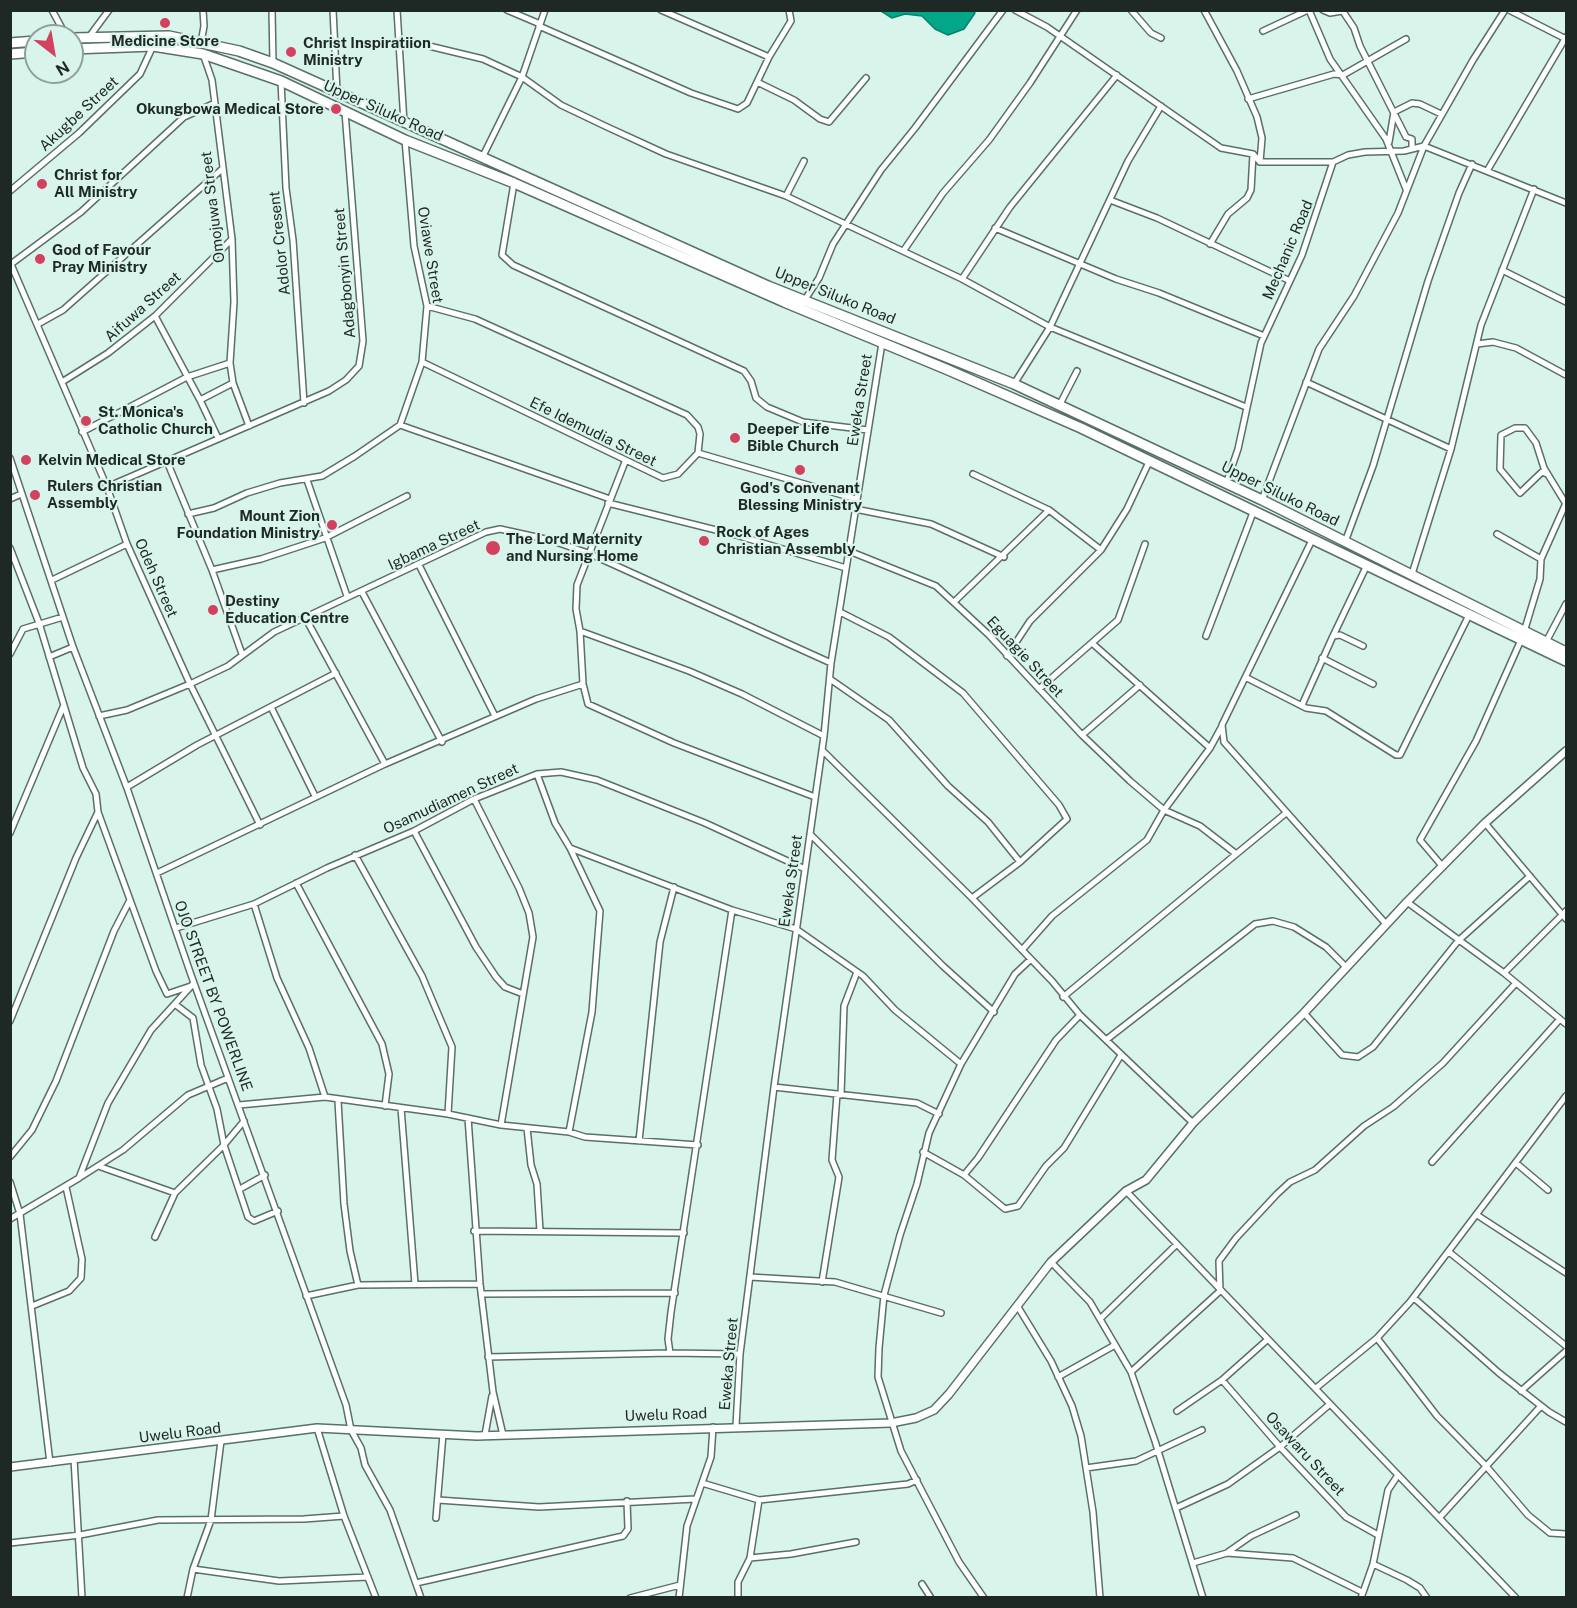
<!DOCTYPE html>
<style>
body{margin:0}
#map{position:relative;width:1577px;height:1608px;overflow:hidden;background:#d9f4eb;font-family:"Public Sans",sans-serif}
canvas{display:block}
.frame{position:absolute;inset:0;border:12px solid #1e2825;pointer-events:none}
.north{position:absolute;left:24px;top:24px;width:60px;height:60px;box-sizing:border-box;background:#d9f4eb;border:2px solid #8ea29c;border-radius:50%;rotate:149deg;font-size:16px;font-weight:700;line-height:24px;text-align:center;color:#1e2825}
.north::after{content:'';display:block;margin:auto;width:21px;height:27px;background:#d2425f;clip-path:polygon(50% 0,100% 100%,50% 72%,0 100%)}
</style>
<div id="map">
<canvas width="1577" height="1608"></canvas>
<div class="frame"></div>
<div class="north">N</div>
</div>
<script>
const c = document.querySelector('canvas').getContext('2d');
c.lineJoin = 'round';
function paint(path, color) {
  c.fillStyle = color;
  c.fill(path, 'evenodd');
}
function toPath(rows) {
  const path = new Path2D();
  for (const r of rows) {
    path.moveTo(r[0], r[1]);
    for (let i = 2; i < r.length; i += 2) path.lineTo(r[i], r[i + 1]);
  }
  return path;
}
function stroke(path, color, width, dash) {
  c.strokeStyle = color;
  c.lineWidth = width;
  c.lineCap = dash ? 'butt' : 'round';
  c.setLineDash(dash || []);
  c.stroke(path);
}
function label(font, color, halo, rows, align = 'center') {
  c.font = font + ' "Public Sans",sans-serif';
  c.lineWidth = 4.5;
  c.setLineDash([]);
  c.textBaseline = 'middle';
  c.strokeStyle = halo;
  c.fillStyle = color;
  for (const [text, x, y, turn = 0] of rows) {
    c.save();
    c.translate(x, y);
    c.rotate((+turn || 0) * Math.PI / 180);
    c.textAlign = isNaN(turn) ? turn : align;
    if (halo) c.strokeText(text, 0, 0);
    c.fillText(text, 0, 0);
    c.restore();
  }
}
const water = toPath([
 [973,11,975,13,964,29,948,35,935,29,922,16,905,14,892,18,881,11,973,11]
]);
paint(water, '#02a789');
stroke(water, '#0a816b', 1.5);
const minor = toPath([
 [52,10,66,36],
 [272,10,273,63],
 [333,10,337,92],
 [397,10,404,123],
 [507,10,540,24],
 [661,10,769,57],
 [1015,10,1047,27,1221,148,1253,154,1260,162,1333,162],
 [1131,10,1151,33,1161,38],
 [1204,10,1237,71,1257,117,1262,138,1260,162],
 [1309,10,1330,59,1386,139,1406,189],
 [1323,10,1330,13,1342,11],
 [1342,10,1354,28,1360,46,1406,137,1412,139,1412,149],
 [1509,10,1566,39],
 [539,26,691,93,738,109,747,103,769,57,791,21,789,10],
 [1263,31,1308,10],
 [89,37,109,10],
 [400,39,483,59,522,77,561,105,605,126,666,154,786,196,962,279,1050,327,1246,407],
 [201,43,204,26,203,10],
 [203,54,212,80,232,239,234,302,230,363,233,383,249,426],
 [281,81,286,188,293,240,304,403],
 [757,82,794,100,820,119,829,122,866,78],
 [1248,99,1334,74,1343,75,1406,39],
 [1389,142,1394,112,1412,103,1420,104,1441,114],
 [483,156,522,77,545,10],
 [1487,171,1566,37],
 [514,183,502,255,513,265,744,371,751,381,756,398,767,407,803,422,868,430],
 [10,191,79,133,140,74,153,46],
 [786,196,804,161],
 [1110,200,1157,218,1288,280],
 [995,228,1116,279,1159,293,1264,336],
 [1210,244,1228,214,1247,198,1251,190,1253,154],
 [904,250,943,193,989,140,1030,83,1077,10],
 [10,262,107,487,127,544,190,684,260,825],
 [11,264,81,212,184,117,213,104],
 [1502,270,1566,302],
 [962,279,1010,207,1117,75],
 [804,301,819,278,833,244,881,170,915,128,1003,10],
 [427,306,475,319,687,415,698,427,700,434,698,453],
 [155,316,200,400],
 [38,324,63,310,221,170],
 [1477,344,1493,342,1516,348,1566,375],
 [422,362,663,478,678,474,698,453,856,499],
 [62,382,108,353,155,316,232,239],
 [1306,382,1451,449],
 [1014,384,1050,327,1128,161,1161,106],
 [1059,406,1077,371],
 [400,425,610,499],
 [82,432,187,377,230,363],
 [218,438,200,400,233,383],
 [10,458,73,647,127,788,190,972,346,1405,351,1430,361,1448,365,1465,390,1510,421,1598],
 [166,459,212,570,242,654],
 [625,462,577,585,576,609,580,631,583,684,588,704,674,743,815,797],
 [973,474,1049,510,1101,550],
 [1547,474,1542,472,1520,493,1500,469,1501,435,1515,428,1525,428,1536,443,1544,468,1558,491,1566,504],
 [307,480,347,596],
 [1226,484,1238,449,1261,343,1302,255,1333,162,1348,155,1365,152,1404,151,1424,146,1473,60,1505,10],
 [107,487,329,391,346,380,359,366,363,341,345,112],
 [10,499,21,494],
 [1262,500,1319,349,1354,296,1398,213,1424,146,1566,203],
 [608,503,736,535,846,568],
 [855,509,931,524,1004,557],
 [188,514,214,508,247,493,280,483,322,476,355,456,400,425,422,362,427,306,414,246,405,140],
 [1497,534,1541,559],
 [1313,538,1222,725,1224,742,1386,924],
 [1345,542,1373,466,1428,281,1459,193,1472,164],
 [10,548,39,623,83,768,96,794,98,812,156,971,167,994,191,986],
 [849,551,936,586,989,635,1082,735,1130,781,1164,810,1200,826,1235,853],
 [419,565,495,716],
 [212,570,261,559,325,538,407,496],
 [1412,574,1451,449,1481,325,1534,189],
 [52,580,127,544],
 [362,592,442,742],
 [954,602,1049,510],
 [840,612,889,637,963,693,1059,805,1067,819,1020,862,972,898],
 [306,619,385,764],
 [580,631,689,671,742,694,824,736],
 [1524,632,1540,579,1541,559,1566,503],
 [1206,636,1254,510],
 [1333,636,1367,565],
 [1546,642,1566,604],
 [1092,643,1210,748],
 [10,654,23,629,63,617],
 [1007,656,1030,621,1101,550,1127,509,1149,462],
 [49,657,73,647],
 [1322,658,1373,684],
 [1247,678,1306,708,1326,711,1396,755,1400,755,1470,613],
 [830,679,889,720,948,786,988,822,1020,862],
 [1039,689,1118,620,1145,544],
 [1302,705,1333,636,1340,635,1363,646],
 [271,707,315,796],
 [99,716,127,710,190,684,228,666,274,632,486,532,500,529,550,540,588,553,831,663],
 [1082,735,1140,685],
 [822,750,972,898,1052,981,1080,1015,1193,1123],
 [537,774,555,823,570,848,732,910,796,929,863,976,895,1010,961,1064],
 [127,787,197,745,336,673],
 [474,799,519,888,529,913,533,937,501,1125],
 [1485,823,1566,919],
 [414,831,476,947,496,977,505,987,523,994],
 [10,833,63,707],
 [810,834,943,966,994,1012],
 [355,855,422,976,452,1047,448,1114],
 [1443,867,1420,840,1476,741,1521,640],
 [157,873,385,764,536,699,583,684],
 [296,883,382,1044,389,1074,385,1106],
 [1407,902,1504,973,1566,1024],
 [254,904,277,978,309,1048,325,1097],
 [176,928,254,904,327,868,414,831,474,799,537,774,561,772,597,780,705,823,805,869],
 [1022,950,1052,916,1147,840,1164,810,1210,748,1222,726],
 [1504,973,1566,911],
 [1063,997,1286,813],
 [176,1005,193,1018,201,1065,217,1109,224,1145,248,1217,254,1221,278,1211],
 [1304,1013,1342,1055,1358,1057,1373,1047,1458,941,1530,876],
 [10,1021,76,858,98,812],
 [1106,1040,1255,924,1273,921,1294,927,1326,947,1345,966],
 [774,1087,917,1103,939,1114],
 [841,1095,844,1006,857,972],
 [338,1101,344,1204,350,1251,358,1285],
 [239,1105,325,1097,448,1114,501,1125,569,1132,585,1137,698,1145],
 [401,1108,415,1284],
 [468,1118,480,1284,493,1392,503,1435],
 [527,1128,531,1165,537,1184,540,1231],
 [569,1132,592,1012,600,911,570,848],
 [639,1141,660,942,674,887],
 [923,1152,964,1175,1005,1209,1018,1206,1046,1166,1064,1148,1121,1055],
 [10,1157,32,1130,56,1081,114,931,130,900],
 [1432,1162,1560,1019],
 [1516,1163,1548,1190],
 [101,1167,175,1193],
 [964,1175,978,1158,1056,1040,1080,1015],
 [79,1178,123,1150,188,1095,228,1078],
 [10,1182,20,1214,50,1463],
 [240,1189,265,1175],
 [1126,1191,1516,1598],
 [1477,1215,1566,1273],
 [10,1219,79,1178,108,1103,151,1030,193,984],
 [474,1231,684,1233],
 [155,1237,175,1193,224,1145,244,1121],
 [1449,1252,1566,1346],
 [1051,1262,1090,1302,1131,1372,1155,1441,1203,1598],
 [750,1277,835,1282,941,1313],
 [822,1282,839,1177,832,1160,837,1094],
 [481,1294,675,1293],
 [306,1296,358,1285,480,1284],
 [1414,1298,1499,1373,1549,1412,1566,1422],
 [32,1306,69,1291,81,1278,82,1259,66,1187],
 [1018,1307,1051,1361,1072,1406,1081,1436,1093,1512,1100,1598],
 [1101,1318,1177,1244],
 [1377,1338,1437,1416,1486,1466,1528,1515,1550,1533,1566,1534],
 [670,1353,740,1354],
 [488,1357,670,1353,668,1339,671,1312,732,910],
 [1131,1372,1220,1291,1219,1261,1236,1238,1277,1194,1290,1182,1315,1170,1364,1126,1393,1107,1443,1063,1516,983],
 [1058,1377,1115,1345],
 [1222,1380,1280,1447,1346,1517,1378,1535],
 [1316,1388,1377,1338,1410,1302,1566,1096],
 [1521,1391,1566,1351],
 [1177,1411,1222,1380,1267,1340],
 [736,1426,740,1354,774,1087,824,736,831,663,882,343],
 [317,1428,344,1516,376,1598],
 [485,1435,492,1396],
 [74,1459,82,1598],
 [1086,1468,1136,1461,1202,1430],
 [702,1483,759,1500,908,1484,917,1480],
 [438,1500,539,1507,695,1499],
 [1176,1508,1228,1484,1280,1447,1330,1404],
 [1440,1517,1541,1406],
 [436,1518,443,1434],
 [10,1543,80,1535,158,1520,304,1519,344,1516],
 [1228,1552,1251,1536,1296,1515],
 [750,1558,791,1554,856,1542],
 [1193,1563,1227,1553,1293,1558,1362,1592],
 [1373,1564,1407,1580,1420,1588,1427,1598],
 [193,1569,279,1581,368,1577],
 [416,1583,623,1536,628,1529,627,1501],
 [922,1584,931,1598],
 [187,1598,193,1569,211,1520,221,1441],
 [630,1598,680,1585],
 [679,1598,687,1526,711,1457,713,1427],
 [738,1598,738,1582,750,1558,759,1500],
 [984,1598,959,1562,901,1451,878,1377,879,1348,884,1295,900,1235,917,1184,929,1133,961,1064,1015,974,1030,960],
 [1361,1598,1373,1564,1388,1490,1398,1475]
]);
const tertiary = toPath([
 [10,1467,317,1428,477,1436,891,1423,916,1418,934,1410,949,1394,1051,1262,1126,1191,1146,1180,1193,1123,1304,1013,1407,902,1485,823,1566,751]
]);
const primary = toPath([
 [72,38,169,36,239,51,273,63,768,286,1014,384,1262,500,1566,652],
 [10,43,36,41],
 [72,49,153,46,203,54,281,81,405,140,514,183,784,302,946,369,1081,428,1566,661],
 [10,54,36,52]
]);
stroke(minor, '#587069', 8);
stroke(tertiary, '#587069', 10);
stroke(primary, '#587069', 12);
stroke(minor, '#fff', 5);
stroke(tertiary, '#fff', 7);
stroke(primary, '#fff', 9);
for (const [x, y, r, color] of [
 [165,23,6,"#d2425f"],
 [291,52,6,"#d2425f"],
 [336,109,6,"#d2425f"],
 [42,184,6,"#d2425f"],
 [40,259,6,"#d2425f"],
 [86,421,6,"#d2425f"],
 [735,438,6,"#d2425f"],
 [26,460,6,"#d2425f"],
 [800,470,6,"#d2425f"],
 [35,495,6,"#d2425f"],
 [332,525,6,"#d2425f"],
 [704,541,6,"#d2425f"],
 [493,548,8,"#d2425f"],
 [213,610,6,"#d2425f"]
]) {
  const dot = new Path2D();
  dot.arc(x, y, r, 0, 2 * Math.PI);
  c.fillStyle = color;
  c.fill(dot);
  stroke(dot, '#d9f4eb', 2);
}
label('bold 15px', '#1e2825', '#d9f4eb', [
 ["Medicine Store",165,41,"center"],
 ["Christ Inspiratiion",303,43],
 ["Ministry",303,60],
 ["Okungbowa Medical Store",324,109,"right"],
 ["Christ for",54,175],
 ["All Ministry",54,192],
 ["God of Favour",52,250],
 ["Pray Ministry",52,267],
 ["St. Monica's",98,412],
 ["Catholic Church",98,429],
 ["Deeper Life",747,429],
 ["Bible Church",747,446],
 ["Kelvin Medical Store",38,460],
 ["Rulers Christian",47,486],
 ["Assembly",47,503],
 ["God's Convenant",800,488,"center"],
 ["Blessing Ministry",800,505,"center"],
 ["Mount Zion",320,516,"right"],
 ["Foundation Ministry",320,533,"right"],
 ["Rock of Ages",716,532],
 ["Christian Assembly",716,549],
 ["The Lord Maternity",506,539],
 ["and Nursing Home",506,556],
 ["Destiny",225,601],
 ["Education Centre",225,618]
], 'left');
label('15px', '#1e2825', '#d9f4eb', [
 ["Upper Siluko Road",383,111,24],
 ["Akugbe Street",79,114,-43],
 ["Omojuwa Street",213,207,-97],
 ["Adolor Cresent",280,243,-96],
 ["Mechanic Road",1288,250,-67],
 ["Oviawe Street",430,255,81],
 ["Adagbonyin Street",345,273,-95],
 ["Upper Siluko Road",835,296,22],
 ["Aifuwa Street",143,307,-42],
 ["Eweka Street",860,400,-81],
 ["Efe Idemudia Street",593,432,26],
 ["Upper Siluko Road",1280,494,26],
 ["Igbama Street",434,545,-25],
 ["Odeh Street",156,578,66],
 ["Eguagie Street",1025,657,47],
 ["Osamudiamen Street",451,799,-25],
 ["Eweka Street",791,881,-82],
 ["OJO STREET BY POWERLINE",213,996,70],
 ["Eweka Street",729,1364,-85],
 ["Uwelu Road",666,1415,-2],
 ["Uwelu Road",180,1433,-7],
 ["Osawaru Street",1305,1454,47]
]);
</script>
